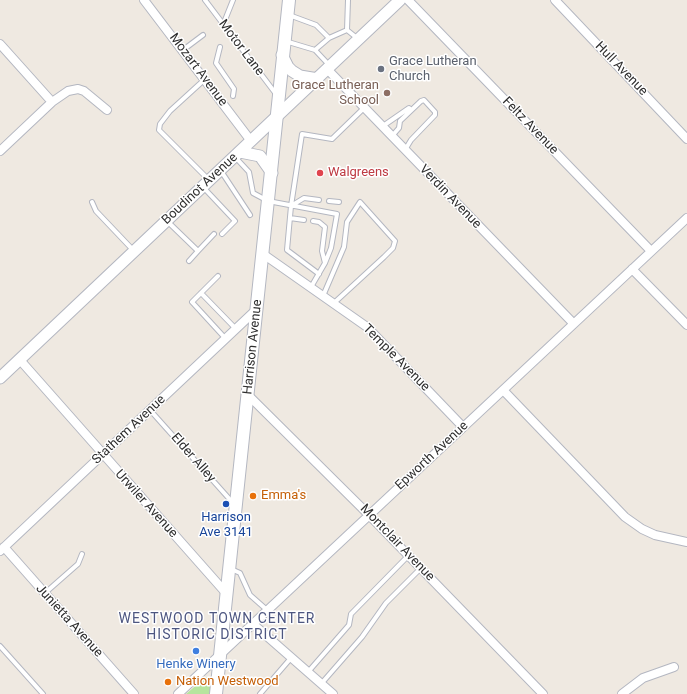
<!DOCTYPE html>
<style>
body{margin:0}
canvas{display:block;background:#efe9e1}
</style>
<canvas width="687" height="694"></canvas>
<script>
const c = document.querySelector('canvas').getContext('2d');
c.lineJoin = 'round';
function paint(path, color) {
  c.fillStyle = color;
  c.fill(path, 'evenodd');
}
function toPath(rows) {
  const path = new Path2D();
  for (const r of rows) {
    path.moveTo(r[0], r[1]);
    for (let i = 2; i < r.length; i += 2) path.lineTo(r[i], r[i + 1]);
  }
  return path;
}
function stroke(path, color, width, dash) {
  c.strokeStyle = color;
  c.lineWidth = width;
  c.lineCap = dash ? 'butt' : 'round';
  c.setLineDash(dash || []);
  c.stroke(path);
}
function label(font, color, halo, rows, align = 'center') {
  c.font = font + ' Roboto,sans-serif';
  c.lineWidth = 3;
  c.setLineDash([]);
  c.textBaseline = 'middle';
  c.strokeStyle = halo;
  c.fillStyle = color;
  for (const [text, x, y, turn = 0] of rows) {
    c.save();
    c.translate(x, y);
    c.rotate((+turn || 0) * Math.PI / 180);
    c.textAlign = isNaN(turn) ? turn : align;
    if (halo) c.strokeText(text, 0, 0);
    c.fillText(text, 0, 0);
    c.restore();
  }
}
paint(toPath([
 [206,677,210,679,210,694,186,694]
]), '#b6e59e');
const service = toPath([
 [205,0,276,94],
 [348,0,347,30,357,38],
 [289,15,316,25,329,38],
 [223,25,233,0],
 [285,41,315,50],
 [220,47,216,63,234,89,233,96],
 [183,50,203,35],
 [330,66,315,50,329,38,347,30],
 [204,80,170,111,160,124,159,130,209,180],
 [383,126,409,108,411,110],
 [392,136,399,128,400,121,421,101,424,100,435,112,435,115,411,140,405,150],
 [236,158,249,172,253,193,268,201,337,214,331,248,325,263,311,287],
 [221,171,250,215],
 [203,187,235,221,222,234],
 [329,201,339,202],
 [92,202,96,211,134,251],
 [291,206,304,198,319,200],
 [290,218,304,220],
 [167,221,198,251,189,261],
 [313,221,319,222,325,227,322,251,325,263],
 [198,251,214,234],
 [319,274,287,250,291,206,302,134,332,139,364,108],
 [218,276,192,302,225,338],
 [201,293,236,329],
 [323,296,344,247,347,222,360,202,395,241,393,248,384,257,334,303],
 [150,410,233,503],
 [231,569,240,573,250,595,267,610],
 [45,593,78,564,82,554],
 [0,646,43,694],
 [308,672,349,625,351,614,408,556],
 [321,684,362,637,386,603,421,568],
 [260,694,291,658]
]);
const minor = toPath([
 [144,0,251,141],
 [408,0,651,251],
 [555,0,687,139],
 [0,44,52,102],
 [328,70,573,323],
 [0,151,52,102,68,91,78,89,84,91,107,110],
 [263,254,367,327,463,427],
 [632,269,687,325],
 [20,360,226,593],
 [503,390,625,517,642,529,655,535,687,542],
 [248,395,369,515,543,694],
 [4,547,134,694],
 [0,551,257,309],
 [253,624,333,694],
 [178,694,687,218],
 [622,694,643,678,674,667]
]);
const tertiary = toPath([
 [282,55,288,67,292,71,300,76,318,79],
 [240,152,260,156,272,173],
 [0,378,400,0]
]);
const secondary = toPath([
 [216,694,289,0]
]);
stroke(service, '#b4b7c1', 6);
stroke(minor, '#b4b7c1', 10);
stroke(tertiary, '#b4b7c1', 13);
stroke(secondary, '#b4b7c1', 14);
stroke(service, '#fff', 4);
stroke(minor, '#fff', 8);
stroke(tertiary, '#fff', 11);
stroke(secondary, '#fff', 12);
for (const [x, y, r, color] of [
 [381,69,4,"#6b7280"],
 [387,93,4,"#8d6e63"],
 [320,173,4,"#e0444e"],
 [253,496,4,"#e8710a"],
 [226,504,4,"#1a4fb4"],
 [196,651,4,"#3f7fe0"],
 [168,682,4,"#e8710a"]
]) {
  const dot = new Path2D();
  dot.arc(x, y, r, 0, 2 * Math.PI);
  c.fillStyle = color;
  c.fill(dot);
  stroke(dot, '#fff', 1.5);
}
label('13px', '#2e2e2e', '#fff', [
 ["Motor Lane",241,48,53],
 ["Hull Avenue",621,69,46],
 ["Mozart Avenue",198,70,53],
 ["Feltz Avenue",530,126,46],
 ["Boudinot Avenue",200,189,-43],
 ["Verdin Avenue",450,197,46],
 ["Harrison Avenue",253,347,-84],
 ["Temple Avenue",396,358,45],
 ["Stathem Avenue",129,430,-43],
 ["Epworth Avenue",432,456,-43],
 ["Elder Alley",193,458,49],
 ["Urwiler Avenue",146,504,48],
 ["Montclair Avenue",397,543,46],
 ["Junietta Avenue",69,621,48]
]);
label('13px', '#5b616d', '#fff', [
 ["Grace Lutheran",389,62],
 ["Church",389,77]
], 'left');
label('13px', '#785e54', '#fff', [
 ["Grace Lutheran",379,86],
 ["School",379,101]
], 'right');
label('13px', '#be3a42', '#fff', [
 ["Walgreens",328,173]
], 'left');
label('13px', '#c56008', '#fff', [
 ["Emma's",261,496],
 ["Nation Westwood",176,682]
], 'left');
label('13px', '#164399', '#fff', [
 ["Harrison",226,518],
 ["Ave 3141",226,533]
]);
label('13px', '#366cbe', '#fff', [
 ["Henke Winery",196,665]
]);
c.letterSpacing = '1px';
label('14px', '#4d5680', '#fff', [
 ["WESTWOOD TOWN CENTER",217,619],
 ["HISTORIC DISTRICT",217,635]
]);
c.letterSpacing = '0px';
</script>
